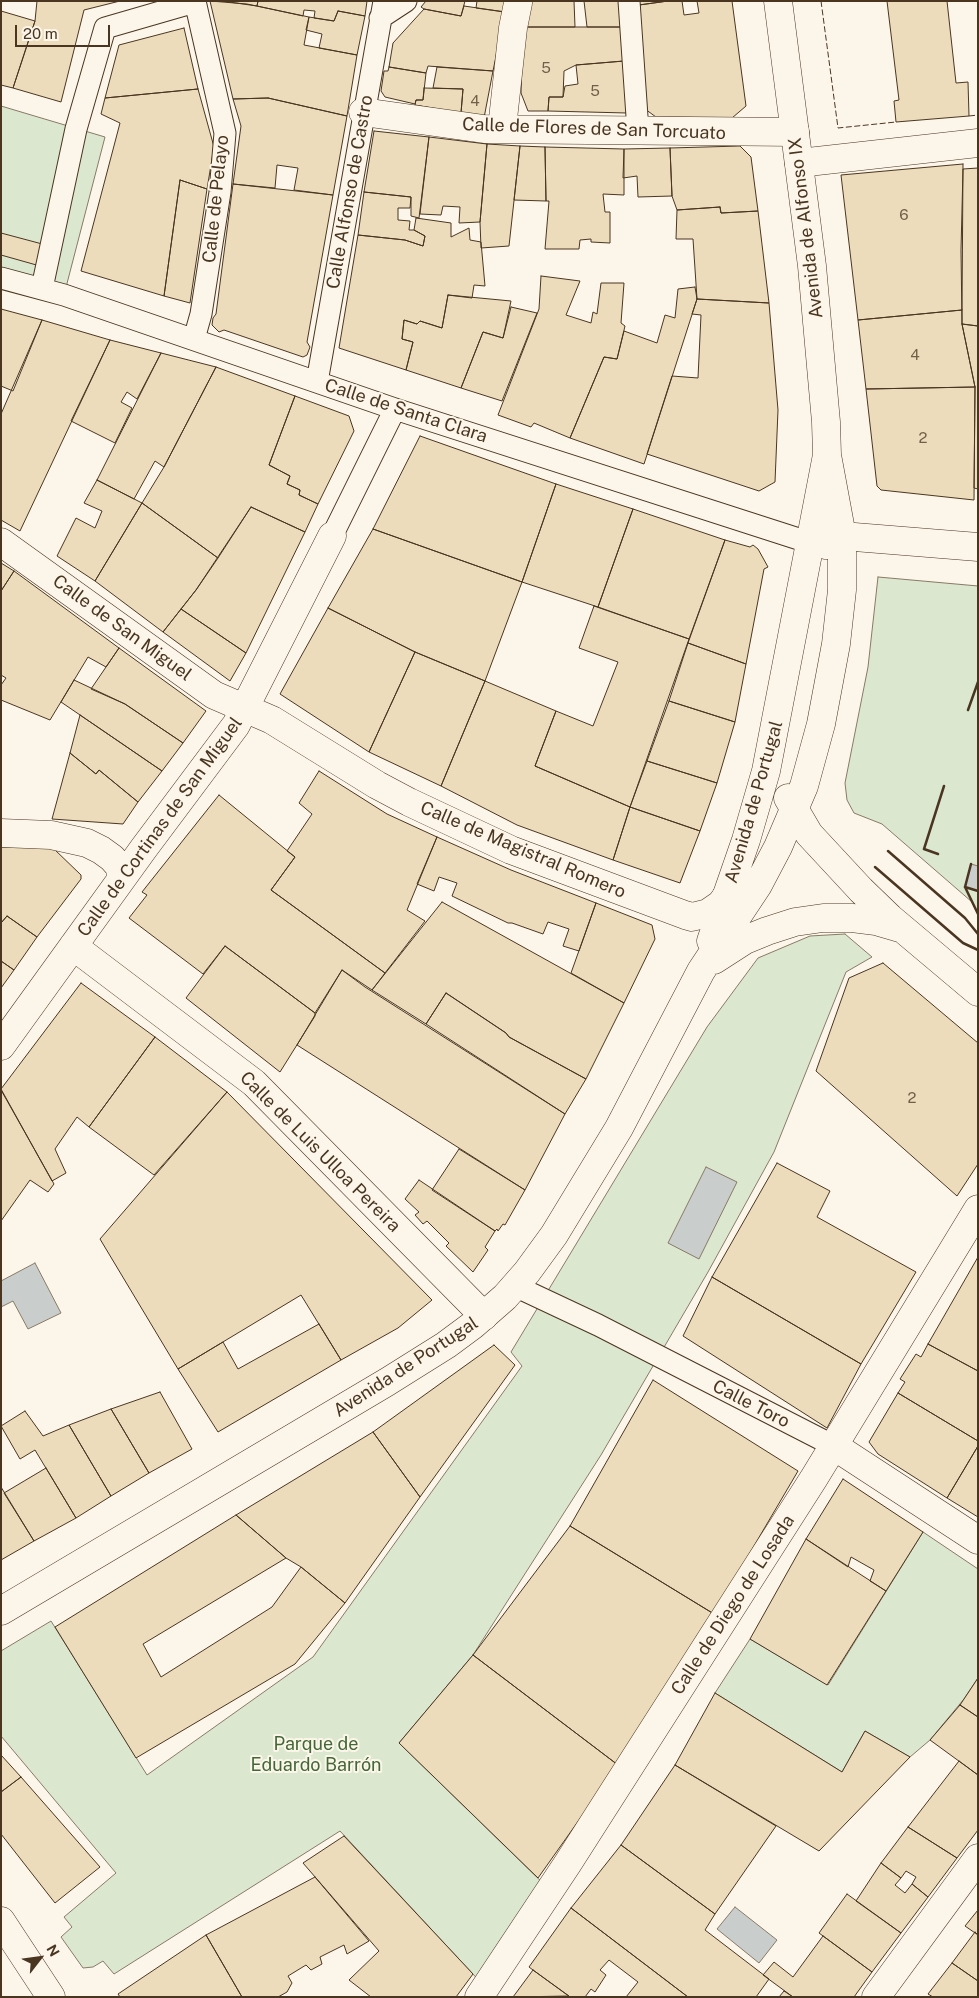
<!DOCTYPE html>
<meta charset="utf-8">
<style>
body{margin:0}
#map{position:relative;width:979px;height:1998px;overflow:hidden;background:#fbf6e9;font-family:"Public Sans",sans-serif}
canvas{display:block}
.frame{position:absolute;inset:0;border:2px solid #4a3520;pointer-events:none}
.north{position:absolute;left:15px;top:1933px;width:50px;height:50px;-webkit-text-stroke:4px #fbf6e9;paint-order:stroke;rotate:60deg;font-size:14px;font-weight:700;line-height:20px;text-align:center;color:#4a3520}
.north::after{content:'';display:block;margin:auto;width:18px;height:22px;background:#4a3520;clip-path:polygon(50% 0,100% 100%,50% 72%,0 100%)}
.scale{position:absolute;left:15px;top:25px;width:95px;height:22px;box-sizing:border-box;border:2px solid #4a3520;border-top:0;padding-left:6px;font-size:15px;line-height:18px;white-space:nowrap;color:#4a3520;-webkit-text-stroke:4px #fbf6e9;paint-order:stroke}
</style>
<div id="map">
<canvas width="979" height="1998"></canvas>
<div class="frame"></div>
<div class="north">N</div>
<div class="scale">20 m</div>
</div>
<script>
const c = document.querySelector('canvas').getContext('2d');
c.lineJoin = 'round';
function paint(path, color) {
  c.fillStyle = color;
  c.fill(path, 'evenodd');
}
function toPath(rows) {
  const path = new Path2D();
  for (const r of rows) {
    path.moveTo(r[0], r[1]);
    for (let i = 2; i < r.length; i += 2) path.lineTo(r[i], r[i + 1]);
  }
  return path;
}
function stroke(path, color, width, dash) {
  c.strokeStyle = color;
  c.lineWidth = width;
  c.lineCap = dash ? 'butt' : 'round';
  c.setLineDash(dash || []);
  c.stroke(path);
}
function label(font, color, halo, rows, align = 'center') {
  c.font = font + ' "Public Sans",sans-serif';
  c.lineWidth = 4;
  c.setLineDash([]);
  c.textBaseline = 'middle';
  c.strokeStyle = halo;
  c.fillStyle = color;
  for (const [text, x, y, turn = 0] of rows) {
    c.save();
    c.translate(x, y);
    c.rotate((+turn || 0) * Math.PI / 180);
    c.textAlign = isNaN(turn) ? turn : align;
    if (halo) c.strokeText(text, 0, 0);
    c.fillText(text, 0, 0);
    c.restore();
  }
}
const green = toPath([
 [1,106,105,137,64,295,1,278,1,106],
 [878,577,978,586,978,914,972,902,882,824,854,813,847,800,845,783,868,667,878,577],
 [845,934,872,957,846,972,774,1152,708,1272,601,1455,473,1655,399,1743,550,1890,485,1987,340,1831,114,1974,103,1961,93,1967,83,1968,61,1937,72,1927,64,1917,116,1873,1,1736,1,1651,51,1621,147,1775,313,1657,522,1366,511,1352,707,1027,758,958,810,936,845,934],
 [923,1532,978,1569,978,1678,964,1699,930,1740,910,1757,865,1731,842,1772,715,1693,750,1639,828,1685,923,1532]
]);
paint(green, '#dce7d0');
stroke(green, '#887966', 1);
const water = toPath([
 [971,864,978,866,978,891,965,887,971,864],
 [706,1167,737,1182,699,1259,668,1243,706,1167],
 [35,1263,61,1313,28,1329,13,1301,1,1307,1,1281,35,1263],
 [735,1907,777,1940,759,1963,717,1929,735,1907]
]);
paint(water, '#c9cecd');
stroke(water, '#887966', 1);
const building = toPath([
 [37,1,120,1,84,10,61,102,13,88,35,21,37,1],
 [210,1,247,4,309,17,304,45,357,55,347,116,268,98,233,99,210,1],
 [222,1,258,1,257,6,222,1],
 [258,1,367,1,365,16,338,11,334,21,314,18,315,11,304,10,303,16,257,6,258,1],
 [426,1,465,1,461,16,424,9,421,7,426,1],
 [477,1,507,1,505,12,476,8,477,1],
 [532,1,574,1,575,27,523,27,532,1],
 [584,1,619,1,622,27,587,27,584,1],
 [638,1,668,1,639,5,638,1],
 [668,1,682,1,684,15,699,13,697,1,732,1,746,106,732,118,656,117,645,109,639,5,668,1],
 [887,1,947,1,956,83,968,82,969,116,896,122,894,101,899,100,887,1],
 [464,6,505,12,493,71,428,66,426,73,389,67,393,43,424,9,461,16,464,6],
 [1,11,35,21,13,88,1,85,1,11],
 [338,11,365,16,357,55,319,48,322,34,306,30,309,17,334,21,338,11],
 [523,27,622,27,624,61,576,65,564,71,563,97,549,97,548,111,528,111,521,93,523,27],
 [184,28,198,89,105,98,119,45,184,28],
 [624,61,627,113,548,111,549,97,563,97,565,86,578,84,576,65,624,61],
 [389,67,426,73,423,100,416,100,415,104,385,97,381,91,384,71,388,71,389,67],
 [437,67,493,71,484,118,461,113,463,89,433,88,437,67],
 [424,88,463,89,461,113,415,105,416,100,423,100,424,88],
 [198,89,214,147,207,189,180,180,164,296,81,271,120,123,101,114,105,98,198,89],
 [268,98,347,116,333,195,294,190,298,168,277,165,275,188,233,184,241,126,233,99,268,98],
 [374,131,429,137,419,218,411,216,411,197,364,192,374,131],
 [429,137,487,144,480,222,459,223,460,207,443,206,441,215,420,214,429,137],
 [487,144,520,146,509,246,481,248,480,222,487,144],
 [520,146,545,147,546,201,514,200,520,146],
 [740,146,751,157,758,211,721,213,720,207,677,210,672,196,670,148,740,146],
 [545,147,624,149,624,195,603,194,605,212,610,212,610,243,591,242,591,239,580,240,579,249,545,249,549,201,546,201,545,147],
 [670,148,672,196,638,197,637,176,623,178,624,149,670,148],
 [963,164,962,310,858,320,841,175,963,164],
 [978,168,978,326,962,324,961,250,963,169,978,168],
 [180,180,207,189,190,303,164,296,180,180],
 [233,184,333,195,307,342,310,347,307,355,303,357,224,330,219,332,212,325,213,318,216,314,233,184],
 [364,192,411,197,410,208,398,208,398,220,410,221,409,230,414,230,425,236,423,246,405,240,358,235,364,192],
 [720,207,721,213,758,211,769,303,697,299,693,239,676,239,677,210,720,207],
 [416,218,451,223,451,237,469,228,470,240,481,242,485,286,474,285,472,298,448,295,442,328,420,321,417,324,404,320,402,339,413,342,406,370,339,348,358,235,405,240,423,246,425,236,414,230,416,218],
 [1,233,46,245,40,266,1,255,1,233],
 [541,276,580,281,566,315,591,323,593,312,597,314,601,283,624,283,621,323,625,326,617,359,604,357,570,438,534,423,531,427,498,415,539,309,541,276],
 [695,287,697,299,644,464,570,438,604,357,617,359,624,331,657,343,665,315,675,318,678,289,695,287],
 [448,295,511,301,503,338,483,332,461,388,406,370,413,342,402,339,404,320,417,324,420,321,442,328,448,295],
 [697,299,769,303,778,410,775,482,759,491,647,454,672,376,698,378,701,315,692,314,697,299],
 [511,307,537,313,502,401,461,388,483,332,503,338,511,307],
 [1,309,42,320,13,391,1,386,1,309],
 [962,310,962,324,975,387,866,389,858,320,962,310],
 [42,320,110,340,20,531,1,520,1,414,42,320],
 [962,324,978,326,978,489,974,488,975,387,962,324],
 [110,340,161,353,137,399,127,392,121,402,132,408,115,443,71,421,110,340],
 [161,353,216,367,164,467,155,461,134,499,97,480,161,353],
 [216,367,295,396,269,465,290,476,287,484,300,490,299,495,318,504,305,532,251,507,218,558,142,503,164,467,216,367],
 [975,387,974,500,881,490,877,486,866,389,975,387],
 [295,396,349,416,354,431,318,504,299,495,300,490,287,484,290,476,269,465,295,396],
 [420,436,556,484,522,582,373,529,420,436],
 [97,480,142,503,95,581,57,556,76,518,95,528,102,511,84,503,97,480],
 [556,484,633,509,598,607,522,582,556,484],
 [142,503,218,558,196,590,163,632,95,581,142,503],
 [251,507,305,532,246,653,181,609,196,590,251,507],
 [633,509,725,540,689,639,598,607,633,509],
 [373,529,522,582,485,681,415,652,328,608,373,529],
 [725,540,750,547,753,545,758,549,768,567,764,569,746,664,688,643,725,540],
 [1,563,14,571,1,591,1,563],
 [14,571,119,648,106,667,88,657,50,720,1,700,1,685,6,678,1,675,1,591,14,571],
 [594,606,689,639,630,807,535,766,556,711,593,726,618,662,579,648,594,606],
 [328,608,415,652,369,752,280,694,328,608],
 [181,609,246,653,230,681,163,632,181,609],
 [688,643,746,664,735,722,669,701,688,643],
 [119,648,206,711,183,743,125,704,91,689,119,648],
 [415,652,485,681,441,786,369,752,415,652],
 [74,680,125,704,183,743,162,771,61,702,74,680],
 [485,681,556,711,535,766,630,807,613,860,517,825,441,786,485,681],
 [669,701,735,722,717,783,647,761,669,701],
 [80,715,162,771,138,802,99,770,96,774,70,753,80,715],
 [70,753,96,774,99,770,138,802,123,824,52,819,70,753],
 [647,761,717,783,700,831,630,807,647,761],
 [319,771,387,814,437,837,407,910,425,921,385,973,271,890,295,857,287,851,312,814,299,803,319,771],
 [219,795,295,857,271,890,385,973,372,990,342,970,315,1013,225,946,203,974,129,918,147,895,142,892,219,795],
 [630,807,700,831,680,883,613,860,630,807],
 [437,837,511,870,596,903,579,951,563,946,569,929,548,922,543,934,512,923,508,923,452,896,457,883,439,877,434,891,417,884,437,837],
 [1,847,53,848,81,875,81,879,37,937,7,916,1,923,1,847],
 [442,902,624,1003,586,1079,509,1037,506,1033,446,993,426,1024,372,990,442,902],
 [596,903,652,925,655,939,624,1003,571,973,596,903],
 [7,916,37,937,14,970,1,961,1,923,7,916],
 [225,946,315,1013,315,1016,280,1072,186,998,225,946],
 [1,961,14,970,1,988,1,961],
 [883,963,978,1043,978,1164,957,1196,816,1071,849,978,883,963],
 [342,970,365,987,565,1114,525,1190,297,1045,342,970],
 [81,983,155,1037,89,1127,77,1117,55,1149,66,1173,52,1181,1,1089,81,983],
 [446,993,506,1033,509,1037,586,1079,565,1114,426,1024,446,993],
 [155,1037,227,1092,154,1175,89,1127,155,1037],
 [1,1090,54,1184,48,1192,30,1180,1,1221,1,1090],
 [227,1092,432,1300,398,1328,341,1360,301,1295,178,1369,100,1239,227,1092],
 [459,1149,525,1190,505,1225,503,1224,498,1231,497,1229,495,1231,432,1190,459,1149],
 [777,1163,830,1191,817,1217,916,1272,861,1364,712,1277,777,1163],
 [419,1180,495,1231,485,1247,488,1250,473,1272,446,1246,449,1243,427,1221,423,1224,415,1215,419,1212,405,1199,419,1180],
 [978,1257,978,1371,928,1344,978,1257],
 [712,1277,861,1364,827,1428,683,1336,712,1277],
 [319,1324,341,1360,218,1432,178,1369,223,1342,238,1369,319,1324],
 [928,1344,978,1371,978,1441,898,1393,905,1382,900,1379,916,1354,921,1357,928,1344],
 [494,1345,515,1365,420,1497,373,1432,494,1345],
 [653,1380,798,1471,714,1614,570,1526,653,1380],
 [160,1392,192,1449,149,1473,111,1409,160,1392],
 [898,1393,978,1441,978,1446,947,1498,878,1454,869,1442,898,1393],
 [111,1409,149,1473,111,1496,69,1425,111,1409],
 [25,1411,43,1436,69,1425,111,1496,76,1518,35,1450,20,1459,1,1426,25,1411],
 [373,1432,420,1497,345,1603,301,1567,286,1558,236,1515,373,1432],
 [978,1446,978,1517,947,1498,978,1446],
 [46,1468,76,1518,34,1541,4,1493,46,1468],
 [843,1479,923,1532,886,1591,870,1581,874,1570,851,1557,848,1567,806,1539,843,1479],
 [1,1487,34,1541,1,1560,1,1487],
 [236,1515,286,1558,143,1644,161,1677,272,1607,301,1567,345,1603,295,1664,136,1758,55,1627,236,1515],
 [570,1526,714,1614,618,1765,473,1655,570,1526],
 [806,1539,886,1591,827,1685,750,1639,806,1539],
 [473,1655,618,1765,538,1878,399,1743,473,1655],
 [978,1678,978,1717,960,1705,978,1678],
 [715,1693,842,1772,865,1731,910,1757,819,1851,675,1765,715,1693],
 [960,1705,978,1717,978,1775,930,1740,960,1705],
 [1,1755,21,1777,1,1792,1,1755],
 [959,1761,978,1775,978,1830,957,1858,908,1827,959,1761],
 [675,1765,776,1826,715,1914,621,1845,675,1765],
 [21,1777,100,1867,55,1903,1,1834,1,1792,21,1777],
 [908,1827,957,1858,928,1897,912,1884,916,1877,906,1871,901,1878,881,1863,908,1827],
 [344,1836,473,1974,456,1997,371,1997,349,1980,379,1951,303,1863,344,1836],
 [621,1845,715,1914,705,1930,769,1979,756,1997,688,1997,571,1908,621,1845],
 [881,1863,901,1878,895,1885,905,1893,912,1884,928,1897,901,1933,856,1901,881,1863],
 [315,1877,369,1941,347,1954,344,1945,320,1957,322,1964,311,1970,306,1965,288,1976,292,1983,287,1992,278,1997,242,1997,206,1935,315,1877],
 [847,1894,901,1933,872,1972,819,1933,847,1894],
 [571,1908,688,1997,626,1997,638,1982,609,1960,600,1970,606,1975,595,1992,591,1989,585,1997,570,1997,533,1970,529,1967,571,1908],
 [978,1910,978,1935,965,1926,978,1910],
 [975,1932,978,1935,978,1981,952,1963,975,1932],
 [206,1935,242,1997,120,1997,118,1994,206,1935],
 [823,1936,872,1972,854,1997,793,1997,763,1975,774,1962,793,1977,823,1936],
 [952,1963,978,1981,978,1997,933,1997,928,1994,952,1963],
 [533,1970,569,1996,513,1997,533,1970],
 [784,1991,793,1997,779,1997,784,1991]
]);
paint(building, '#ecdcbc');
stroke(building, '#4a3520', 1);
const pedestrian = toPath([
 [629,1,638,131],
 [380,18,406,1],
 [1,278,64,295,395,409,811,543],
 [42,288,76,129,105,28,195,2],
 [194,339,201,314,220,192,225,133,195,1],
 [317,382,384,1],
 [332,536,395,409],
 [515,1286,598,1325,834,1446]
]);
const minor = toPath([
 [363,112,484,129,795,132],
 [502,128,513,28,518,3],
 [799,163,978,143],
 [1,542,214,695,272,720,377,785,409,802,511,850,685,915,692,917,708,913,721,904,726,897],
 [1,833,51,835,87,843,101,850,112,858,120,867,121,879],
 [73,946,254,1083,484,1316],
 [1,1046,144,848,236,725,332,536],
 [834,1446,978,1540],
 [479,1997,568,1863,814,1478,978,1209],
 [876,1997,978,1858]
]);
const tertiary = toPath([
 [1,1921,51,1997]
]);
const secondary = toPath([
 [826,545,842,536,978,547],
 [788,798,809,834,861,890,890,918,978,992],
 [711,941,746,840,766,771,827,455,826,422,812,266,778,1],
 [714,960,745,940,767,931,795,922,823,918,852,918,876,921,900,928],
 [1,1611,387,1382,446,1345,473,1325,505,1297,527,1272,554,1235,619,1128,701,971,758,885,778,847,804,786,821,724,836,644,842,590,842,536,827,455]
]);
stroke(pedestrian, '#4a3520', 23);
stroke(minor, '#4a3520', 29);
stroke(tertiary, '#4a3520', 29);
stroke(secondary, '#4a3520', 29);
stroke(pedestrian, '#fbf6e9', 21);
stroke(minor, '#fbf6e9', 28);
stroke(tertiary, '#fbf6e9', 28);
stroke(secondary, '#fbf6e9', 28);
stroke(toPath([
 [821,1,838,128,896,122],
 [969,116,978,115]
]), '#4a3520', 1, [6, 2.5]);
stroke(toPath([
 [968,710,978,682],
 [888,851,965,918,978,934],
 [938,854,924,849,944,786],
 [971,864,965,887,978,891],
 [875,867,963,943,978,950],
 [965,887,978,914]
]), '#4a3520', 2.5);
label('15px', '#725f47', null, [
 ["5",546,68],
 ["5",595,91],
 ["4",475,101],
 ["6",904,215],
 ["4",915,355],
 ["2",923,438],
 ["2",912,1098]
]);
label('18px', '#4a3520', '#fbf6e9', [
 ["Calle de Flores de San Torcuato",594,129,2],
 ["Calle Alfonso de Castro",350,192,-80],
 ["Calle de Pelayo",216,199,-84],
 ["Avenida de Alfonso IX",806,228,-97],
 ["Calle de Santa Clara",406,411,18],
 ["Calle de San Miguel",122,628,36],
 ["Avenida de Portugal",754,802,-74],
 ["Calle de Cortinas de San Miguel",160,827,-54],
 ["Calle de Magistral Romero",523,850,23],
 ["Calle de Luis Ulloa Pereira",320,1152,45],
 ["Avenida de Portugal",406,1367,-33],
 ["Calle Toro",751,1404,27],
 ["Calle de Diego de Losada",733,1605,-57]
]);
label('18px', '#436837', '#fbf6e9', [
 ["Parque de",316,1744],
 ["Eduardo Barrón",316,1765]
]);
</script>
